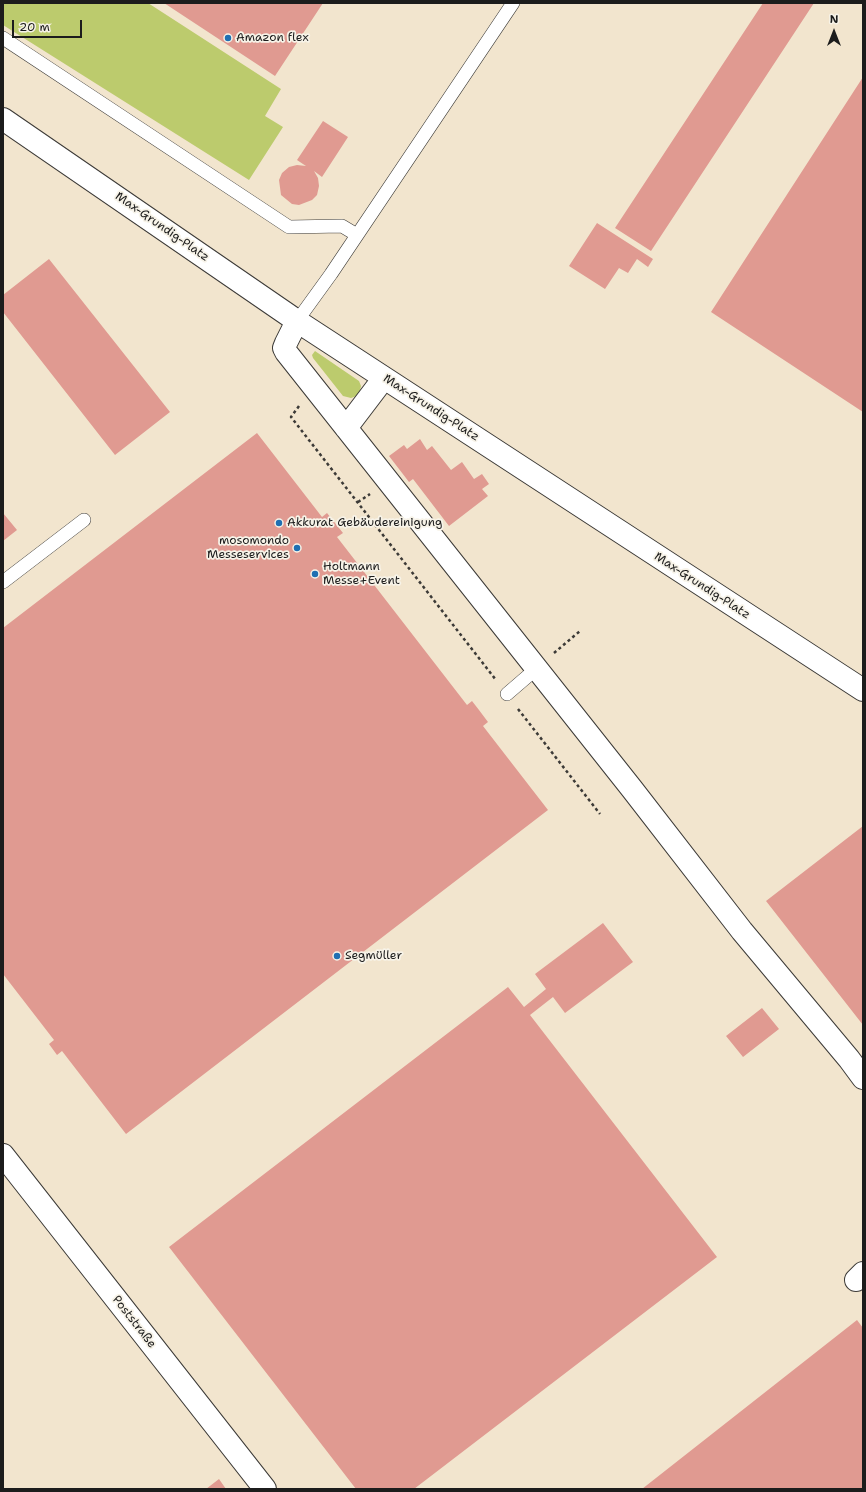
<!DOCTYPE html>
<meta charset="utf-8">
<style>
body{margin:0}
#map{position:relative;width:866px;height:1492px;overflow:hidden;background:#f2e5ce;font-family:"Shantell Sans",sans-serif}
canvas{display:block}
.frame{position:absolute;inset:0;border:4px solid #1c1c1c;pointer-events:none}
.north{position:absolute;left:814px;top:12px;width:40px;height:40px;-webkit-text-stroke:3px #f7f3e8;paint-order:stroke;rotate:0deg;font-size:11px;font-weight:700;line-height:16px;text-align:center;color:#1c1c1c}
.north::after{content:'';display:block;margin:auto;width:14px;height:18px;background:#1c1c1c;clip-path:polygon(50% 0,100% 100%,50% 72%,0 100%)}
.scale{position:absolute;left:12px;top:20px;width:70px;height:18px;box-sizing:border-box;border:2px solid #1c1c1c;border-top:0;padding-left:5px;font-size:12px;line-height:14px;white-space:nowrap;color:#1c1c1c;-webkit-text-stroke:3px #f7f3e8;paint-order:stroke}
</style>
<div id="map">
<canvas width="866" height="1492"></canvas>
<div class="frame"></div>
<div class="north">N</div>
<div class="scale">20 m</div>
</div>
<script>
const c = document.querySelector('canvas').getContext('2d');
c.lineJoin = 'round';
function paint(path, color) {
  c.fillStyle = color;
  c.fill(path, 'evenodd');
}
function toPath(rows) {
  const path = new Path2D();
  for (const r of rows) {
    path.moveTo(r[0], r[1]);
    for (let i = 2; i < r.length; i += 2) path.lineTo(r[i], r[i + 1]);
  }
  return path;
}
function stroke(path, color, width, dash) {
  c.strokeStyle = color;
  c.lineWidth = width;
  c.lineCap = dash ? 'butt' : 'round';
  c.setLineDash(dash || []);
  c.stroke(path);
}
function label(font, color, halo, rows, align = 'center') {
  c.font = font + ' "Shantell Sans",sans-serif';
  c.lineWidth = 3.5;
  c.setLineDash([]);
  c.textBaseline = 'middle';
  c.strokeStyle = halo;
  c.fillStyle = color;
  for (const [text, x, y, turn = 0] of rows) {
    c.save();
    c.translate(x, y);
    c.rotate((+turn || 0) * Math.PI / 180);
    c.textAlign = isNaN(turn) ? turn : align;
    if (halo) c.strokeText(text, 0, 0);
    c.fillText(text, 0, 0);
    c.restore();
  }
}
paint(toPath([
 [3,3,148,3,281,89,265,116,283,127,249,180,3,25],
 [315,351,359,381,361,386,359,395,351,398,343,396,313,358,312,355]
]), '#bccb6d');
paint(toPath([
 [164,3,323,3,275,76],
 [763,3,814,3,651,251,615,228],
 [863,77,863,412,711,312],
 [323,121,348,137,322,177,314,171,318,178,319,186,317,195,312,200,299,205,292,204,281,195,279,180,282,173,289,167,297,165,306,166,297,160],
 [597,223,653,259,648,267,637,259,628,273,619,268,605,289,569,266],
 [49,259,170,412,115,455,3,312,3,295],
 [257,433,322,517,327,513,343,533,337,537,467,705,472,701,479,710,488,722,483,726,548,810,126,1134,62,1051,57,1055,49,1044,54,1040,3,974,3,628],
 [420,439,427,450,432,446,451,470,462,462,474,479,482,474,489,484,482,489,488,496,449,526,413,479,409,482,389,456,404,445,407,449],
 [3,513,17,530,3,541],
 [863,826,863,1025,766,901],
 [603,923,633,962,565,1013,553,997,530,1015,717,1257,414,1489,356,1489,169,1247,508,987,524,1007,546,989,535,974],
 [762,1008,779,1029,743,1057,726,1036],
 [857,1320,863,1328,863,1489,642,1489],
 [219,1479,226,1489,206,1489]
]), '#e09a91');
const service = toPath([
 [3,38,289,227,342,226,357,235],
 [297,321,331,274,513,3],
 [3,582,84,520],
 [507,694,536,669]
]);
const minor = toPath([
 [3,119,297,321,863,690],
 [297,321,286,343,284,348,286,352,632,789,742,931,849,1059,863,1078],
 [346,428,384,378],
 [3,1155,265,1489],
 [856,1280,863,1273]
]);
stroke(service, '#3c3a37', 14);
stroke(minor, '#3c3a37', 24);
stroke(toPath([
 [299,406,291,417,496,680],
 [358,502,370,494],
 [554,653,580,631],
 [518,709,600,814]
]), '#3c3a37', 2.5, [3, 3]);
stroke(service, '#fff', 13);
stroke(minor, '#fff', 22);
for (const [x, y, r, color] of [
 [228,38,4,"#1f6fb2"],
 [279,523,4,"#1f6fb2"],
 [297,548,4,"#1f6fb2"],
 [315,574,4,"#1f6fb2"],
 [337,956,4,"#1f6fb2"]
]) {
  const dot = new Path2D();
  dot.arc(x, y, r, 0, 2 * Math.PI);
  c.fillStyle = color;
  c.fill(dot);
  stroke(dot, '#f7f3e8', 1.5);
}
label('12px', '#1c1c1c', '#f7f3e8', [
 ["Amazon flex",236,38],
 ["Akkurat Gebäudereinigung",287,523],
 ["mosomondo",289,541,"right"],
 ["Messeservices",289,555,"right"],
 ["Holtmann",323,567],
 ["Messe+Event",323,581],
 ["Segmüller",345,956]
], 'left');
label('12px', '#1c1c1c', '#f7f3e8', [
 ["Max-Grundig-Platz",162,227,35],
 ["Max-Grundig-Platz",431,408,33],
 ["Max-Grundig-Platz",702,586,33],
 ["Poststraße",134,1322,52]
]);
</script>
